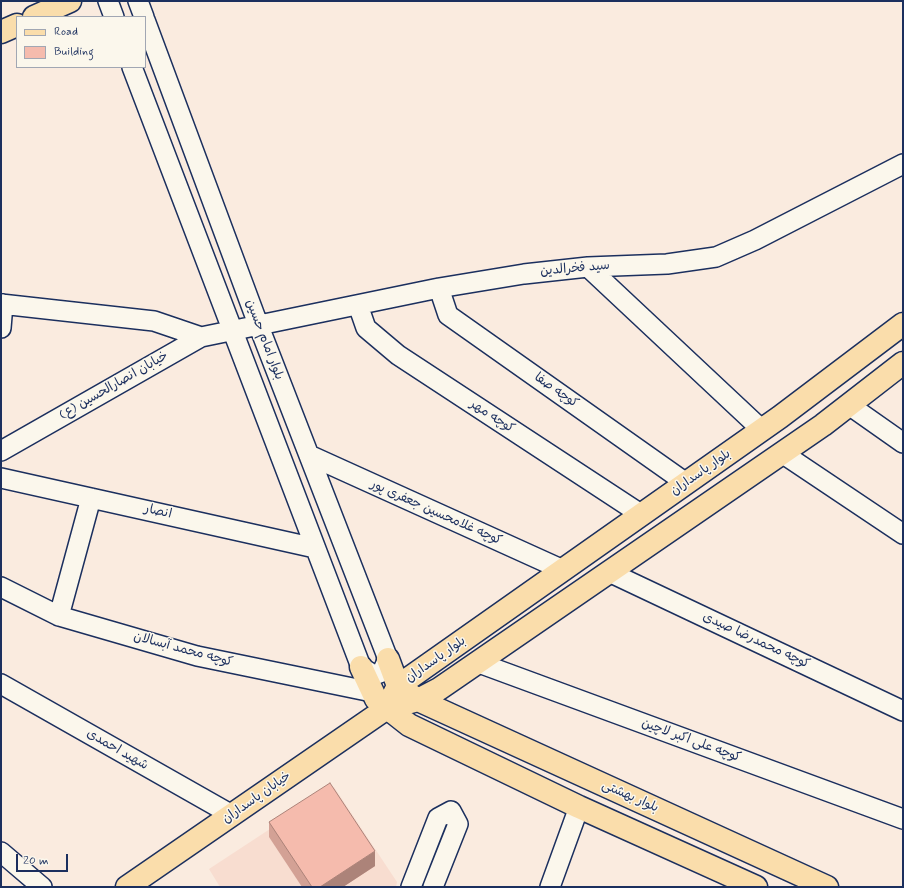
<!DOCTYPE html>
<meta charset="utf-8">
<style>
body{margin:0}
#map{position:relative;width:904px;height:888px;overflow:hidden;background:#faebdf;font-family:Mynerve,sans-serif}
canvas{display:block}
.frame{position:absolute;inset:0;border:2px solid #1b2f5e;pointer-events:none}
.legend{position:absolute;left:16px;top:16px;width:130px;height:52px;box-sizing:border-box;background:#fbf7ec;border:1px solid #a1a7b3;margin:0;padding:5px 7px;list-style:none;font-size:12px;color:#1b2f5e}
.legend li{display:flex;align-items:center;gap:8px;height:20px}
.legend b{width:20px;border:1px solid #a1a7b3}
.scale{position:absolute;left:16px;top:854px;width:52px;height:18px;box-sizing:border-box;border:2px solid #1b2f5e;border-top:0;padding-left:5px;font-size:12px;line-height:14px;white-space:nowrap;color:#1b2f5e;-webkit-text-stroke:3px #fbf7ec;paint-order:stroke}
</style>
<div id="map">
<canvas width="904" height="888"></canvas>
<div class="frame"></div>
<ul class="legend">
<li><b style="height:5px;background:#faddab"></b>Road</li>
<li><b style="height:11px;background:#f5bbad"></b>Building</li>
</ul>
<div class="scale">20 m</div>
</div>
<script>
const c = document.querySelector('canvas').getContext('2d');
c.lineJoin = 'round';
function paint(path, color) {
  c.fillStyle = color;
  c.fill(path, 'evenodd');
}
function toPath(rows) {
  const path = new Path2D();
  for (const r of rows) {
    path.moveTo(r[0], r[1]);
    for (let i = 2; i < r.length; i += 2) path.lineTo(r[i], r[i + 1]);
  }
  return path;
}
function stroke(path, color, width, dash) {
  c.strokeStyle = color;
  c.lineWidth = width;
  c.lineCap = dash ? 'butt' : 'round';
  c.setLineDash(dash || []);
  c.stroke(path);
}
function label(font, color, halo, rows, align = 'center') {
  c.font = font + ' Mynerve,"Playpen Sans Arabic",sans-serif';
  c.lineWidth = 3;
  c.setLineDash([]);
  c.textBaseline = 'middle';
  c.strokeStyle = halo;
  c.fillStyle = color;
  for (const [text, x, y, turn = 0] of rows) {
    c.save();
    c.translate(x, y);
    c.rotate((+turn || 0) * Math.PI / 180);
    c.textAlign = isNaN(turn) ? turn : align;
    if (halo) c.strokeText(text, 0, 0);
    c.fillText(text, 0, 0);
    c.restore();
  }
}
paint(toPath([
 [334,787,397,882,396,887,220,887,209,869]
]), '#f8ddd0');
const minor = toPath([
 [108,1,114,17],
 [138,1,144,17],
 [132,67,361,667,374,675,382,672,388,659,258,324,145,20],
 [588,267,762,430],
 [439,288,448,315,686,483],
 [1,304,154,321,201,337],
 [358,305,366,328,398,355,642,515],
 [1,328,3,304],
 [849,405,903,443],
 [1,451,201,337,439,288,524,274,588,267,667,264,716,257,755,240,903,164],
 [782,453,903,534],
 [309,455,563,570],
 [1,478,315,548],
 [609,572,903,711],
 [1,587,59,616,197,656,372,692],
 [59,616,91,498],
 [479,663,903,819],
 [1,684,232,815],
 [1,852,42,887],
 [411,887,438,818,451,811,458,824,433,887],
 [550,887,579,807]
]);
const major = toPath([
 [34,17,70,1],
 [1,32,17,25],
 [903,324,780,417,398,686,387,708,418,700,439,689,823,425,903,363],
 [388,659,398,686,418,700,827,887],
 [361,667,376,699,409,725,579,807,756,887],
 [127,887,387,708]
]);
stroke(minor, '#1b2f5e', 22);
stroke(major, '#1b2f5e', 25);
stroke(minor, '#fbf7ec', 19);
stroke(major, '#faddab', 22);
paint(toPath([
 [269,822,375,866,343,887,302,887,269,837]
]), '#d3a195');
paint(toPath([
 [375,851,375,866,343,887,320,887]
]), '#ac8379');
const building = toPath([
 [330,783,375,851,320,887,312,887,269,822,330,783]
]);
paint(building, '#f5bbad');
stroke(building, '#ac8379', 1);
label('13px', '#1b2f5e', '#fbf7ec', [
 ["سید فخرالدین",575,269,-5],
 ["بلوار امام حسین",264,340,69],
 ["خیابان انصارالحسین (ع)",114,386,-30],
 ["کوچه صفا",556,391,35],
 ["کوچه مهر",492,417,33],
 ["بلوار پاسداران",701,473,-35],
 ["انصار",158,512,13],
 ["کوچه غلامحسین جعفری پور",436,513,24],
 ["کوچه محمدرضا صیدی",756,641,25],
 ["کوچه محمد آبسالان",183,650,15],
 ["بلوار پاسداران",436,660,-35],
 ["کوچه علی اکبر لاچین",691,741,20],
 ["شهید احمدی",117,750,30],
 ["بلوار بهشتی",630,797,24],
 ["خیابان پاسداران",257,798,-35]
]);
</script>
